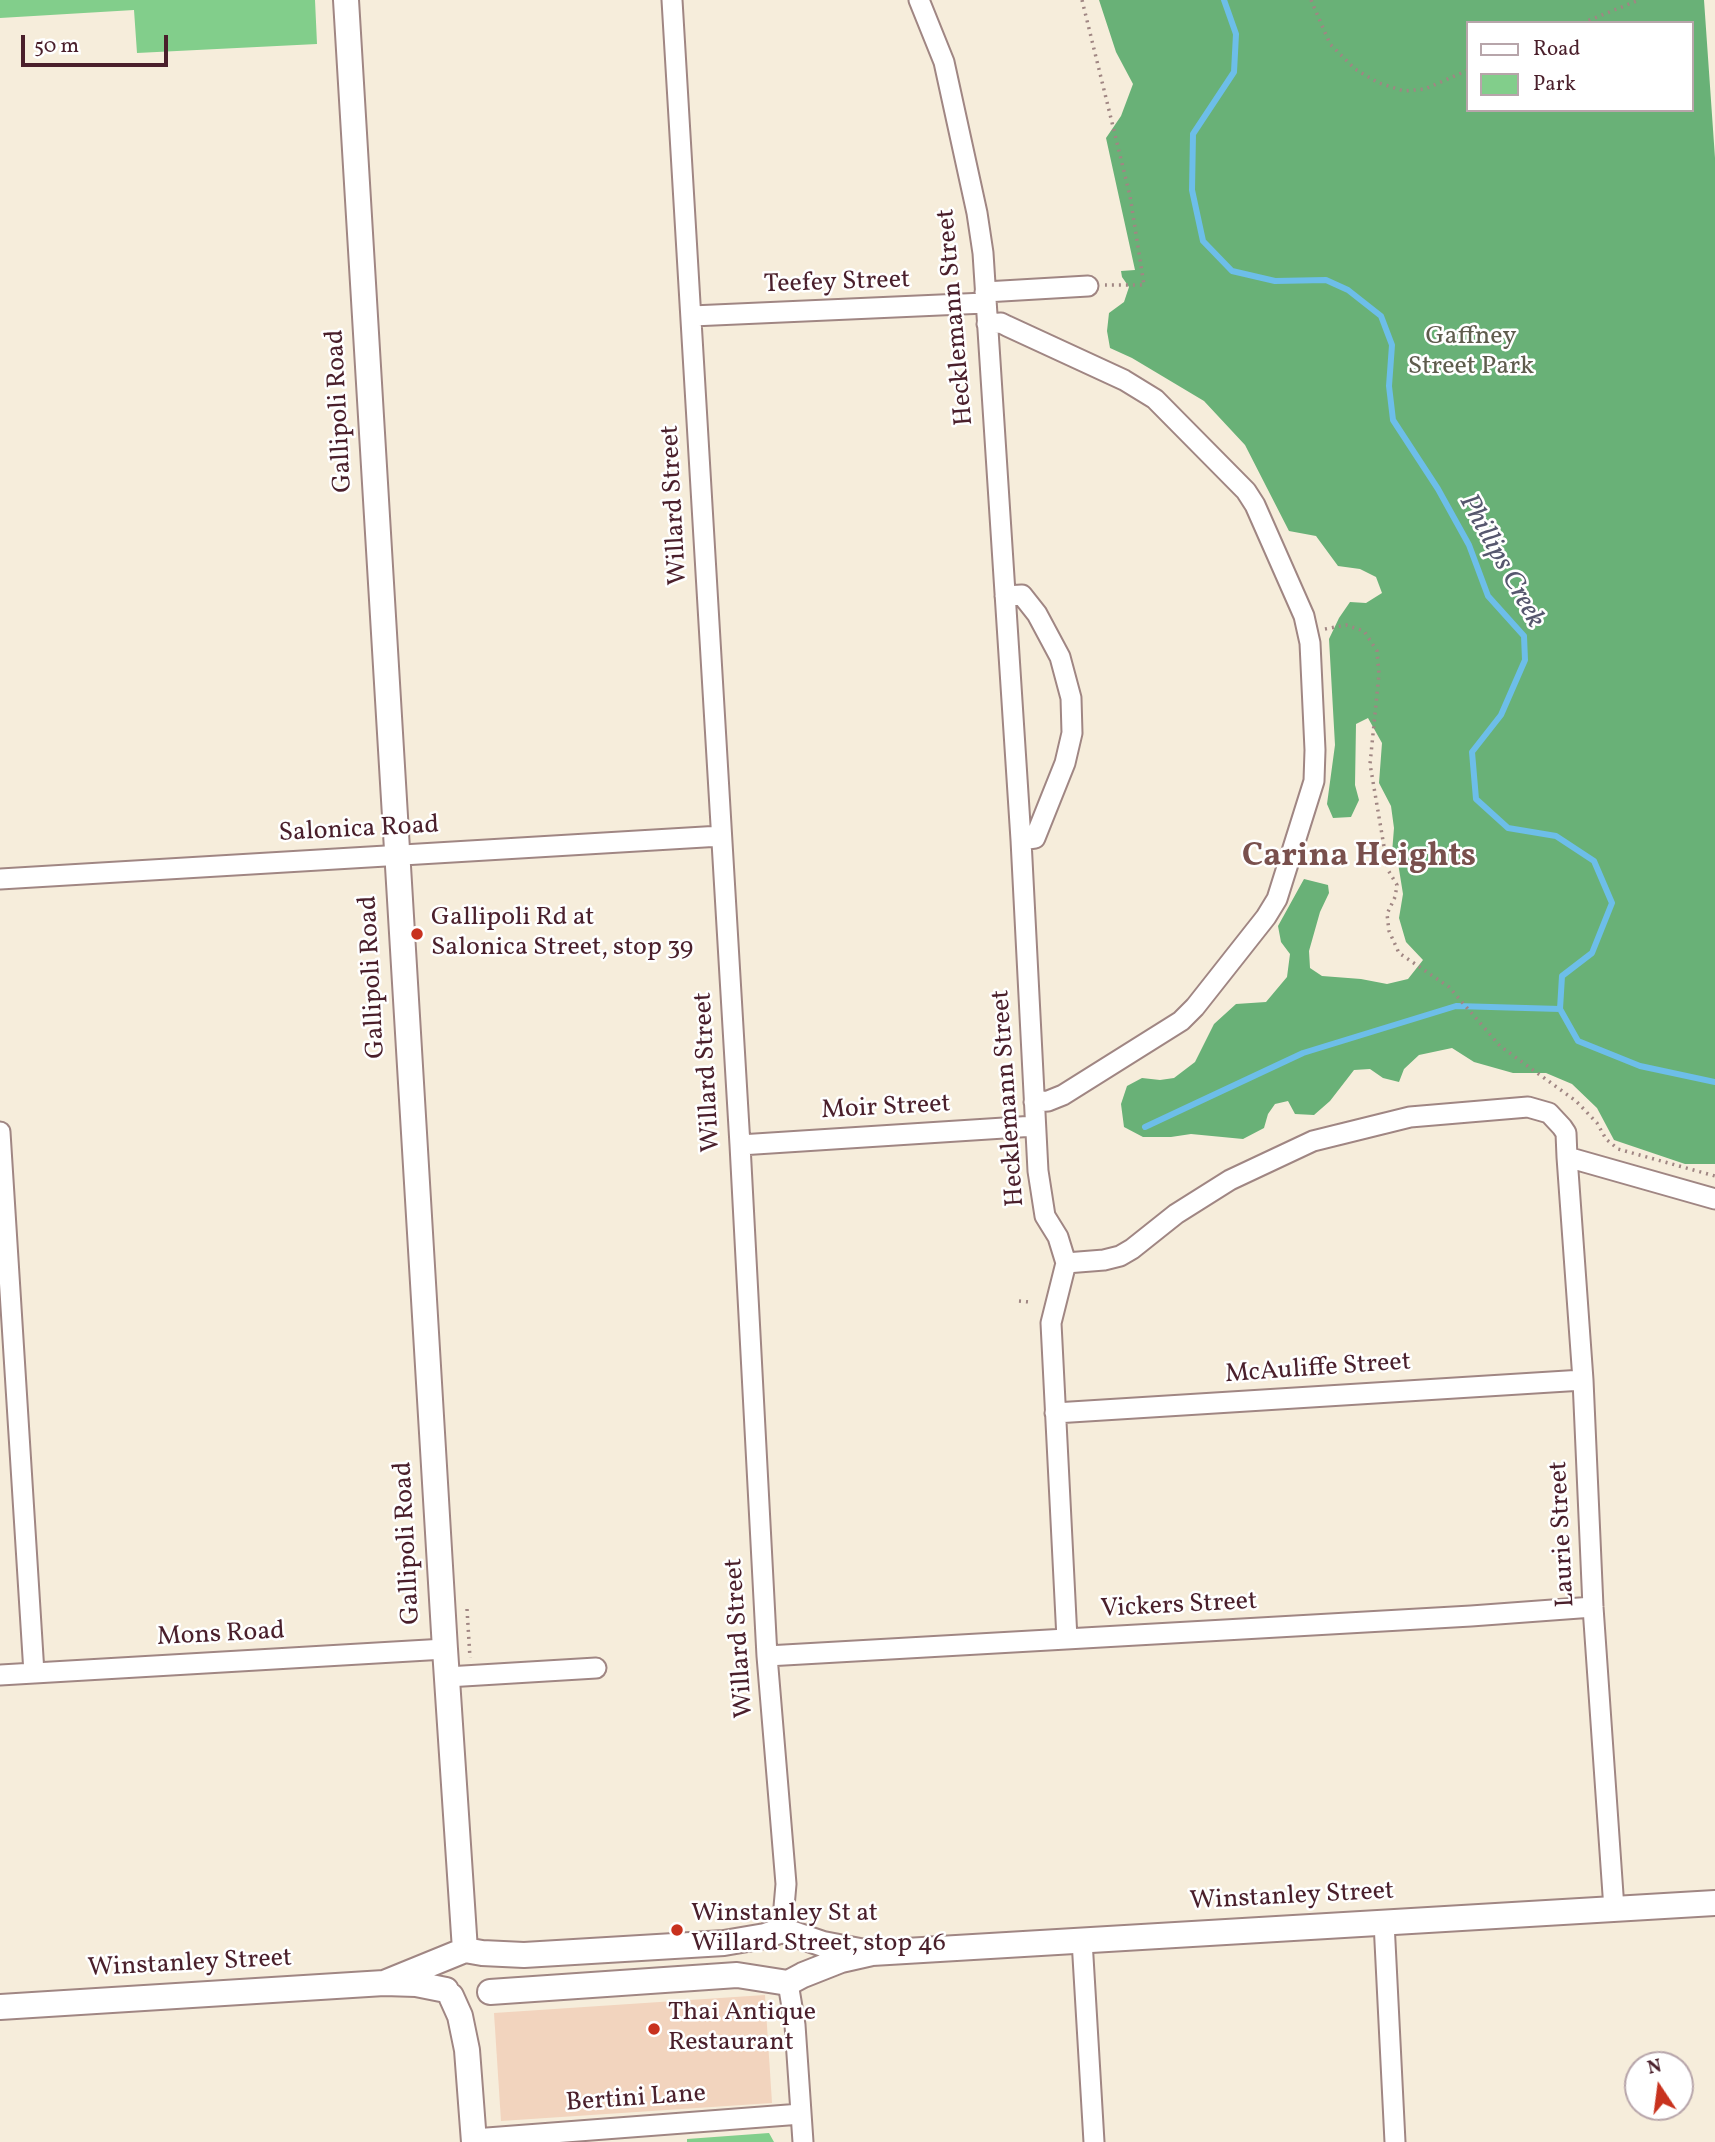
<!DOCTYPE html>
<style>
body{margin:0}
#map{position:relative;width:1715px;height:2142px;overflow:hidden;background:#f6eddb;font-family:Vollkorn,serif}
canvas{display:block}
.legend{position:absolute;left:1466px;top:21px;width:228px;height:91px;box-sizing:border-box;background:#fff;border:2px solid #b7a5aa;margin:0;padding:9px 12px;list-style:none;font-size:21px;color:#4a1f2b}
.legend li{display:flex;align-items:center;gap:14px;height:35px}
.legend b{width:35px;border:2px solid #b7a5aa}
.north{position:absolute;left:1624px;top:2051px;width:70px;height:70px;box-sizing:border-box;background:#fff;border:2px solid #b7a5aa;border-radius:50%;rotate:347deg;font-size:19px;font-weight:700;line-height:28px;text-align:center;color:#4a1f2b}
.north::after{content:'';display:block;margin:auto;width:24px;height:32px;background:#c8321e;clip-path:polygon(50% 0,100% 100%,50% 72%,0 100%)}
.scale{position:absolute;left:21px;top:35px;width:147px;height:32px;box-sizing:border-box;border:4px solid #4a1f2b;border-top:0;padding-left:9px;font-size:21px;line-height:24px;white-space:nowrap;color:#4a1f2b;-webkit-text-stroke:5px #fff;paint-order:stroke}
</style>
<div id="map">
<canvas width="1715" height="2142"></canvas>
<ul class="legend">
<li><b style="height:9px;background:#fff"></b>Road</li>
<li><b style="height:19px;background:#82ce8b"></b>Park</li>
</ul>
<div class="north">N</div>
<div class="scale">50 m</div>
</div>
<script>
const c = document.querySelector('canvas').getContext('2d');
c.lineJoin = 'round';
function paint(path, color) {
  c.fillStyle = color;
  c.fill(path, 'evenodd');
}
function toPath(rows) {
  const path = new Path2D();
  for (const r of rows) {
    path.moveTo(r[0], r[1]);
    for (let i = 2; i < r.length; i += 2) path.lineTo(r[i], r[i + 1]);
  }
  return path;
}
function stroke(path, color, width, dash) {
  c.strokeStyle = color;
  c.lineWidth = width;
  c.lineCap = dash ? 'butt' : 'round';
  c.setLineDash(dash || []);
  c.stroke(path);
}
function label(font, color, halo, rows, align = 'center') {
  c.font = font + ' Vollkorn,serif';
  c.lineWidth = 5;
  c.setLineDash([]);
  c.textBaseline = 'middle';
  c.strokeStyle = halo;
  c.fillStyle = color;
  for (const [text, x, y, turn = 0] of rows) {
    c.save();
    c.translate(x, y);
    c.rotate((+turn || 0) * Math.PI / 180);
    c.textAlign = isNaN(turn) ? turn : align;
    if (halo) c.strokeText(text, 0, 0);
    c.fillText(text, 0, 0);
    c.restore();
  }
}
paint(toPath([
 [765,1995,772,2103,501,2121,494,2013]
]), '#f2d4be');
paint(toPath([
 [0,0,315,0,317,44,137,53,134,10,0,18],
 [769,2133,774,2142,687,2142,687,2139]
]), '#82ce8b');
paint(toPath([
 [1099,0,1704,0,1715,158,1715,1164,1685,1164,1614,1140,1597,1108,1572,1084,1546,1073,1513,1073,1474,1062,1452,1048,1419,1055,1404,1069,1399,1082,1383,1078,1370,1069,1354,1070,1330,1101,1314,1115,1295,1114,1288,1101,1275,1104,1268,1114,1264,1128,1243,1139,1191,1134,1171,1137,1143,1137,1124,1127,1121,1104,1127,1086,1142,1078,1160,1080,1174,1078,1195,1062,1214,1024,1236,1004,1266,1002,1287,977,1290,954,1281,942,1278,926,1304,879,1328,885,1329,893,1320,912,1309,951,1310,968,1322,976,1361,979,1387,984,1408,979,1423,960,1406,942,1399,918,1403,894,1398,863,1392,853,1394,828,1391,806,1379,783,1382,743,1368,718,1356,724,1355,785,1359,800,1351,817,1333,818,1327,804,1335,745,1329,639,1339,618,1350,602,1366,603,1382,593,1376,577,1360,569,1338,566,1316,536,1289,531,1245,445,1204,401,1132,358,1110,348,1107,331,1109,313,1124,302,1129,287,1122,277,1121,271,1135,270,1106,138,1121,116,1133,84,1116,52],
 [1468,23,1692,23,1692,110,1468,110]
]), '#69b177');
stroke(toPath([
 [1224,0,1236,34,1234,72,1193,134,1192,190,1203,241,1232,271,1275,281,1326,280,1348,290,1381,316,1392,345,1389,386,1393,420,1438,489,1469,545,1488,596,1524,636,1525,660,1501,715,1472,752,1476,799,1508,828,1556,836,1594,861,1612,903,1592,953,1562,976,1560,1009,1578,1041,1640,1066,1715,1082],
 [1145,1127,1303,1053,1456,1006,1560,1009]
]), '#6dbee9', 6);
const minor = toPath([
 [672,0,740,1145,767,1656,786,1884,782,1930],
 [919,0,944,62,977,213,983,253,1021,840,1038,1171,1045,1216,1058,1237,1066,1263,1051,1323,1067,1639],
 [985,292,1088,286],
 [692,316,985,303],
 [987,324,1001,323,1007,326,1124,380,1155,399,1246,491,1255,505,1304,616,1310,643,1315,750,1314,781,1277,899,1266,917,1195,1007,1181,1021,1063,1095,1048,1101,1034,1102],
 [1005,596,1022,595,1037,614,1060,657,1071,698,1072,733,1065,763,1035,838,1021,840],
 [0,879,721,836],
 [0,1132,34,1673],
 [740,1145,1035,1126],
 [1567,1157,1583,1380,1593,1607,1614,1909],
 [1066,1263,1104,1260,1120,1256,1132,1249,1176,1214,1230,1180,1313,1141,1410,1117,1528,1107,1549,1113,1562,1127,1566,1133,1567,1157,1715,1199],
 [1055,1413,1583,1380],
 [767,1656,1471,1616,1593,1607],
 [0,1675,445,1649],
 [447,1677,596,1668],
 [1384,1922,1395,2142],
 [1082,1940,1094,2142],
 [788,1983,795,2025,803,2142],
 [474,2139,801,2114]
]);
const tertiary = toPath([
 [346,0,445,1649,465,1950],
 [384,1983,465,1950,482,1953,524,1955,724,1943,765,1936,782,1930,823,1944,865,1952],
 [490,1992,737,1975,788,1983,803,1975,841,1960,872,1953,1715,1903],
 [451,1996,460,2016,467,2050,474,2142],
 [0,2007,384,1983,416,1984,446,1990]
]);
stroke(minor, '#a08683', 23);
stroke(tertiary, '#a08683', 28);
stroke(toPath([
 [1082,0,1130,196,1144,285,1105,285],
 [1311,0,1330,44,1355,69,1379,83,1404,91,1425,89,1468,70],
 [1582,23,1639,0],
 [1325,629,1346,625,1364,631,1377,651,1379,674,1370,764,1388,870,1397,885,1395,897,1387,914,1389,931,1399,953,1449,987,1500,1046,1576,1101,1597,1123,1606,1139,1618,1149,1715,1176],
 [1019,1301,1030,1302],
 [467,1609,470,1658]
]), '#a08683', 3.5, [2, 5]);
stroke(minor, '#fff', 19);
stroke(tertiary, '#fff', 24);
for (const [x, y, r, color] of [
 [417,934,7,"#c8321e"],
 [677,1930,7,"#c8321e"],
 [654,2029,7,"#c8321e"]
]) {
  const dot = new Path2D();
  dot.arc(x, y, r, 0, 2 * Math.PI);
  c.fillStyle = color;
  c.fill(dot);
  stroke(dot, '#fff', 2.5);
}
label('26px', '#4a1f2b', '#fff', [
 ["Teefey Street",837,284,-2],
 ["Hecklemann Street",957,317,-95],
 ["Gallipoli Road",341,411,-93],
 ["Willard Street",676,505,-93],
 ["Salonica Road",359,831,-3],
 ["Gallipoli Road",374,977,-93],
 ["Willard Street",709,1072,-93],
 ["Hecklemann Street",1010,1098,-94],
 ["Moir Street",886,1109,-3],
 ["McAuliffe Street",1318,1370,-4],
 ["Laurie Street",1564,1534,-93],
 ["Gallipoli Road",409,1543,-93],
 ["Vickers Street",1179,1607,-3],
 ["Mons Road",221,1636,-3],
 ["Willard Street",741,1638,-94],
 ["Winstanley Street",1292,1898,-3],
 ["Winstanley Street",190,1965,-3],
 ["Bertini Lane",636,2100,-4]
]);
label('26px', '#5e5c4d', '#fff', [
 ["Gaffney",1471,338],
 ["Street Park",1471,368]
]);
label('26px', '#4a1f2b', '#fff', [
 ["Gallipoli Rd at",431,919],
 ["Salonica Street, stop 39",431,949],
 ["Winstanley St at",691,1915],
 ["Willard Street, stop 46",691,1945],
 ["Thai Antique",668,2014],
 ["Restaurant",668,2044]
], 'left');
label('italic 28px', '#56576e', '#fff', [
 ["Phillips Creek",1500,562,61]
]);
label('bold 33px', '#79504d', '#fff', [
 ["Carina Heights",1359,859]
]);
</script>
